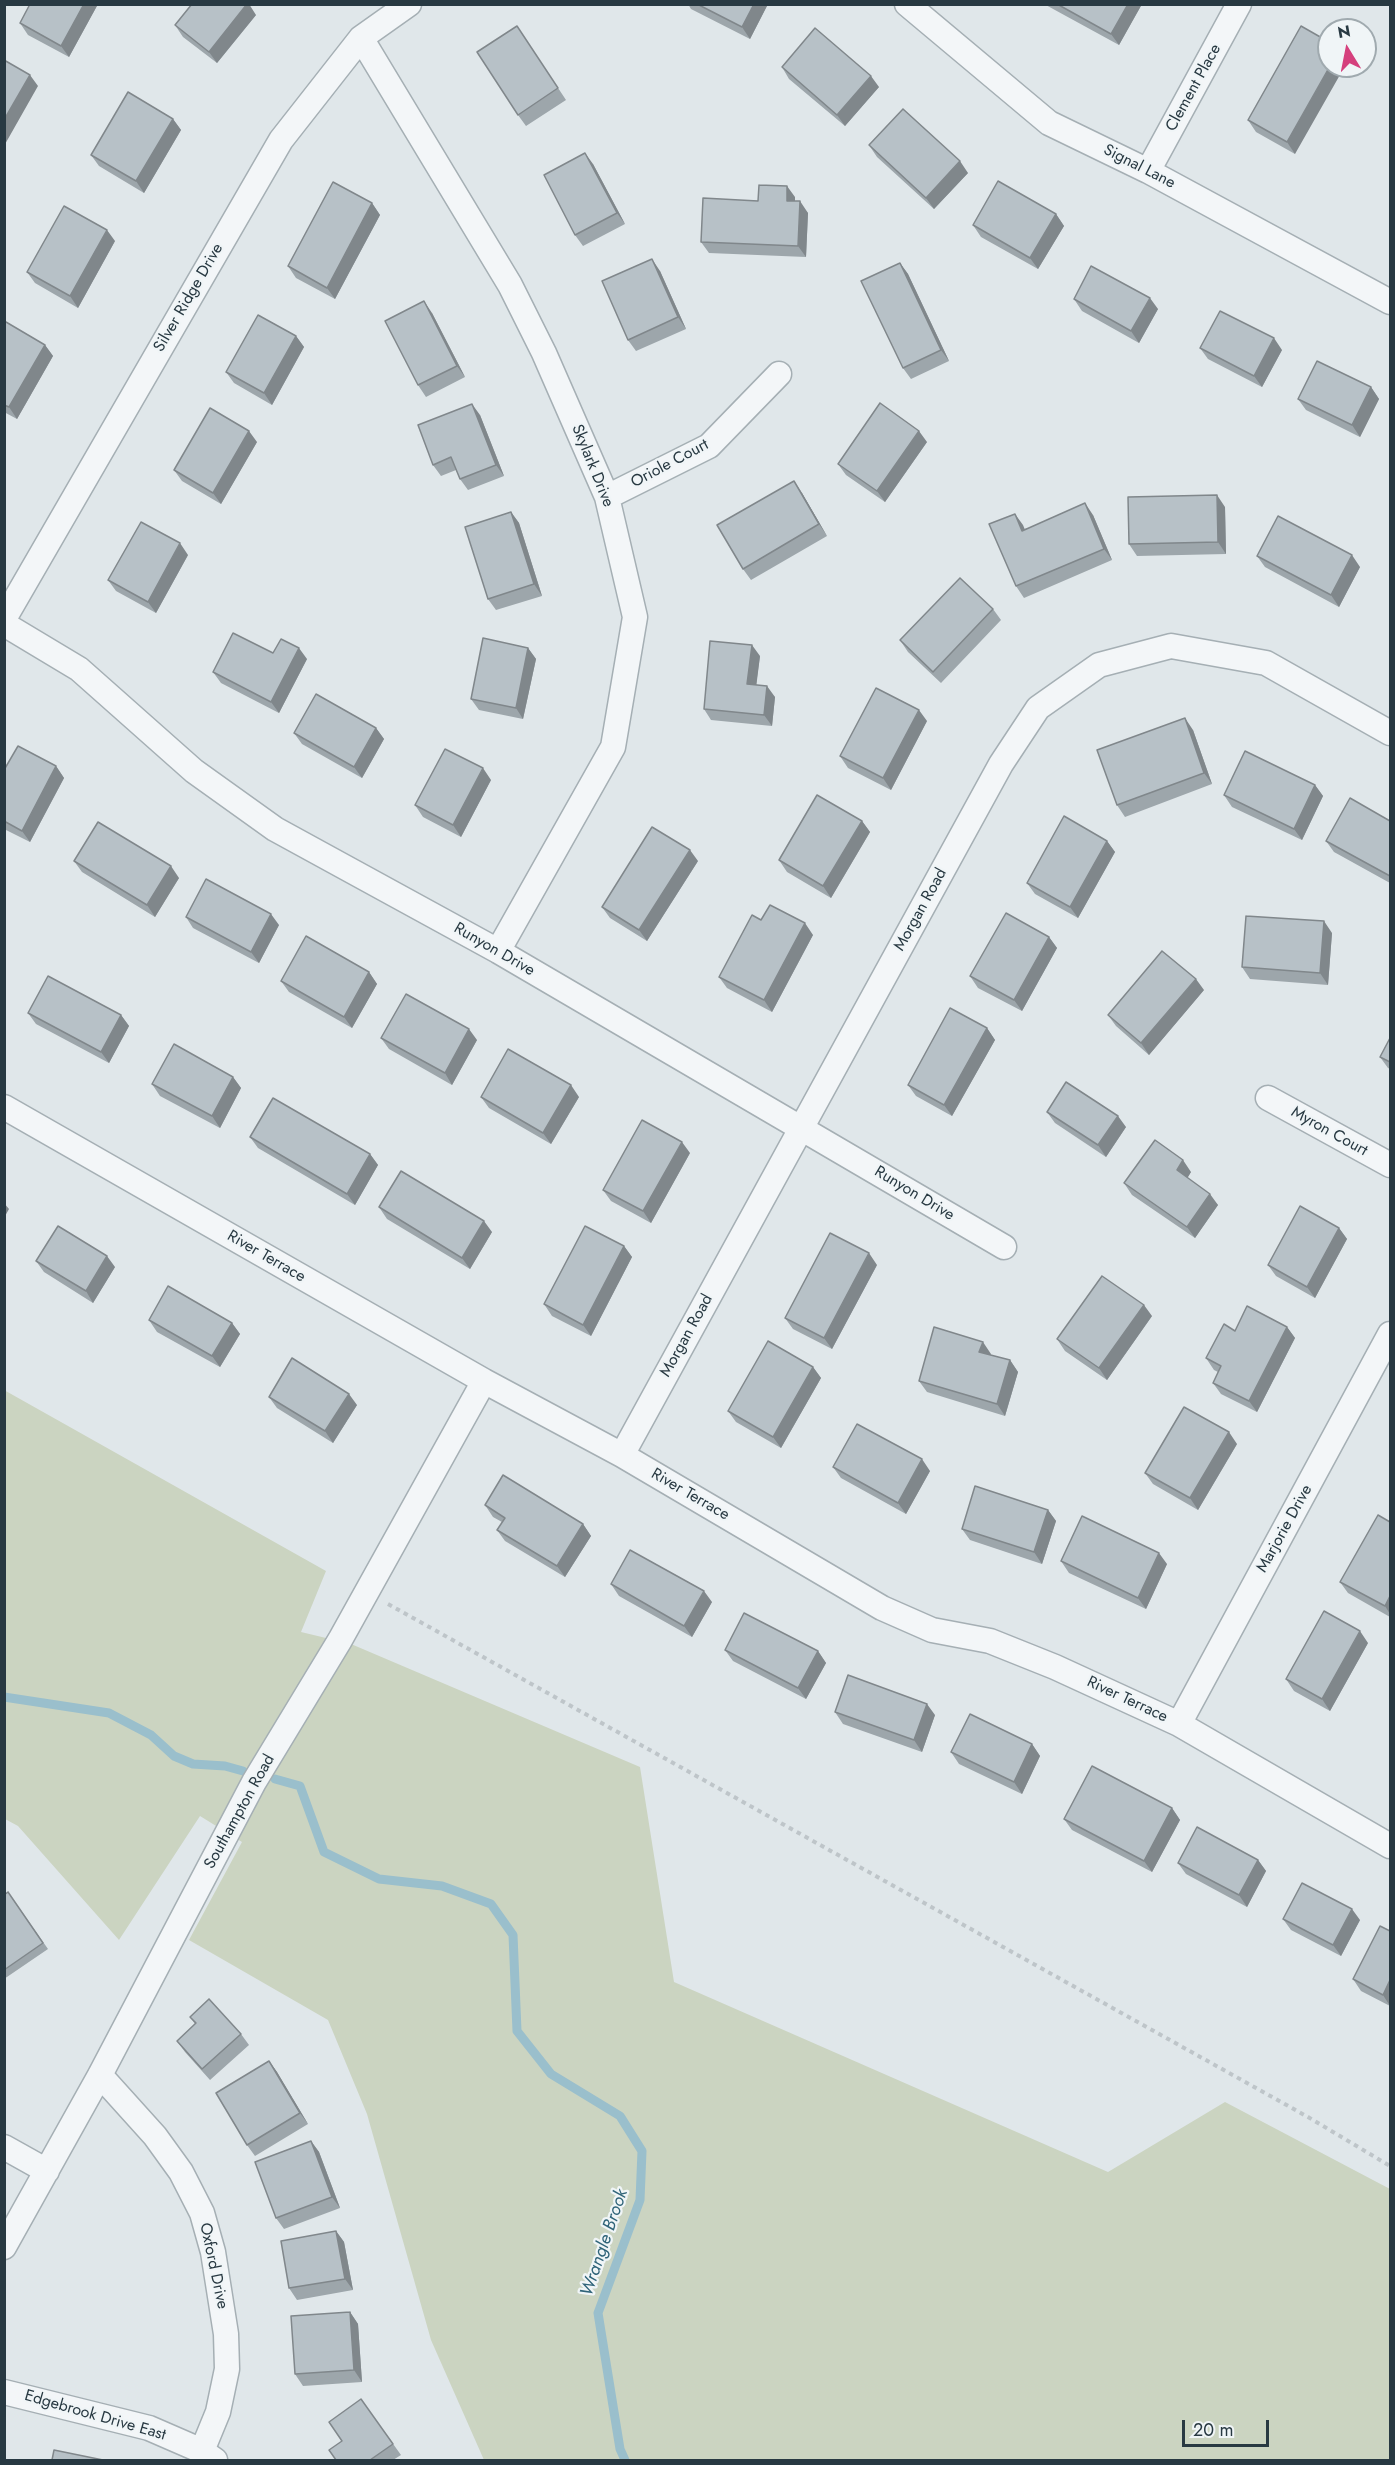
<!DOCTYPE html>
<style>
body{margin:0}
#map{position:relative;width:1395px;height:2465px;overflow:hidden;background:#e0e7ea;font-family:Jost,sans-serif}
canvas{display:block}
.frame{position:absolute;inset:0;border:6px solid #283942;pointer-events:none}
.north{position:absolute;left:1317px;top:18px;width:60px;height:60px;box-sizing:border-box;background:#f0f5f7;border:2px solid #a0aaaf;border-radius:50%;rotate:350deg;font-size:16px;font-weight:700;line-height:24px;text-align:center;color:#283942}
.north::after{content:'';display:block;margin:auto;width:21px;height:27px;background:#d5407d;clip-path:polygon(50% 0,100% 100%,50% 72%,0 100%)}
.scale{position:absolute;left:1182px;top:2420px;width:87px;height:27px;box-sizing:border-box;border:3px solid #283942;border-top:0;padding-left:8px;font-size:18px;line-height:21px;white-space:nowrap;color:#283942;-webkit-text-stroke:4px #f0f5f7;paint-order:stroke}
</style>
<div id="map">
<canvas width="1395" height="2465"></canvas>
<div class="frame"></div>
<div class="north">N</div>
<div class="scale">20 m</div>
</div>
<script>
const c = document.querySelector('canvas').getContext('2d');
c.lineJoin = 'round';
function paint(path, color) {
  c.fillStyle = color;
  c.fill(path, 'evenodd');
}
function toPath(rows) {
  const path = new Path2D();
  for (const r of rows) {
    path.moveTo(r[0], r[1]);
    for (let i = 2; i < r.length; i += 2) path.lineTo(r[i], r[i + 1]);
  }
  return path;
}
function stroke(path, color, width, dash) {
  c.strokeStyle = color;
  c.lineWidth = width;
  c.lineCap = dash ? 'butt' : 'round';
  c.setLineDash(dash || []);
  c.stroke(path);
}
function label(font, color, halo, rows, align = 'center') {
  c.font = font + ' Jost,sans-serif';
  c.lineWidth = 4.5;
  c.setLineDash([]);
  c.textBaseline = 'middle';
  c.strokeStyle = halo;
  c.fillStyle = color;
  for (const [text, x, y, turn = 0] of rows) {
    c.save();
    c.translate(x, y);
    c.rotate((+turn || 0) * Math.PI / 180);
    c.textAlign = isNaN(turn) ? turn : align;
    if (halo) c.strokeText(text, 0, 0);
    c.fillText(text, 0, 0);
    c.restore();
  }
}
paint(toPath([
 [4,1390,326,1571,301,1632,351,1644,640,1767,674,1982,1108,2172,1225,2102,1390,2189,1390,2460,484,2460,431,2340,367,2114,328,2020,189,1940,242,1842,200,1816,119,1940,18,1826,5,1819]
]), '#cbd4c1');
stroke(toPath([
 [4,1697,109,1713,151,1735,174,1756,193,1764,225,1766,243,1771],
 [275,1779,300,1786,324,1852,379,1879,442,1886,491,1904,513,1935,517,2031,551,2074,620,2116,642,2151,640,2200,598,2313,620,2449,625,2460]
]), '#9abfcc', 9);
const street = toPath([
 [907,4,1049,123,1148,171,1390,302],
 [361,38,510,285,544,353,607,497,635,617,613,747,498,951],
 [1148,171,1239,4],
 [607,497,709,446,779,374],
 [4,619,281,140,361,38,409,4],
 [4,624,79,669,194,771,275,829,498,951,1004,1247],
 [1268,1098,1390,1165],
 [4,1107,484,1381,622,1455,882,1608,932,1630,990,1641,1055,1667,1179,1724,1390,1846],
 [622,1455,1001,764,1038,708,1099,665,1171,646,1266,663,1390,733],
 [1179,1724,1390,1334],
 [100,2075,155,2136,181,2172,202,2213,213,2252,226,2334,227,2369,218,2412,202,2451],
 [4,2147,47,2171],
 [4,2247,100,2075,254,1782,340,1640,484,1381],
 [4,2392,149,2428,202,2451,215,2460]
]);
stroke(street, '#a5afb4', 27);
stroke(toPath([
 [388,1604,1308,2117,1390,2166]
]), '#bec5c9', 4, [4.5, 4.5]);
stroke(street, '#f3f6f8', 24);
paint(toPath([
 [98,4,69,57,28,35,20,23],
 [688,4,768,4,750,39,691,9],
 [1044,4,1142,4,1119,45],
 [256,15,217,63,183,37,175,25],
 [517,26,566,100,526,126,518,115],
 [1301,26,1295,154,1256,132,1248,120],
 [782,67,879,87,845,126,789,79],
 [173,119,181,130,144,193,99,166,91,155],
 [869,145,968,173,934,209,877,157],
 [593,164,625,224,583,246,575,235],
 [795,197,795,201,808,213,806,257,709,253,701,242,758,201],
 [372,203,380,215,335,299,296,278,288,266],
 [1056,214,1064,226,1038,269,981,237,973,225],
 [115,241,78,308,35,283,27,272],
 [900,263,908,274,949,361,911,379,903,368],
 [660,271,686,329,636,351,628,340],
 [1074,299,1158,309,1139,343,1082,311],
 [432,313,465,377,426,397,418,385],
 [4,324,45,345,53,356,17,419,4,412],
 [296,336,304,347,272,405,234,383,226,372],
 [1200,348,1282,350,1262,387,1208,359],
 [1371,387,1379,399,1360,437,1306,410,1298,399],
 [480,415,504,476,468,490,460,479,456,470,441,476,433,465],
 [257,442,221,504,182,481,174,470],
 [927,442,885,502,846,475,838,464],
 [802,493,827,536,751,580,743,569],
 [1225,507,1226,554,1137,556,1129,544],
 [511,512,519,523,542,596,496,610,488,599],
 [1015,514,1024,529,1093,515,1112,560,1024,598,1016,586],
 [188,555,156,613,116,591,108,580],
 [1257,556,1360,567,1339,607,1265,567],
 [993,609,1001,620,941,683,908,652,900,640],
 [528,648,536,659,523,719,479,710,471,699],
 [273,653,307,659,279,713,221,683,213,672],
 [760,656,756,685,775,697,772,726,711,720,704,709],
 [927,721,891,790,848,768,840,756],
 [376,728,384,739,362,778,302,744,294,733],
 [1193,730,1212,784,1125,817,1117,805],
 [56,766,64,778,30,842,4,829,4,770],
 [491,780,461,837,423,817,415,805],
 [1315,785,1323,796,1302,840,1232,807,1224,795],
 [862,821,870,832,831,898,787,872,779,860],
 [1390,821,1390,883,1334,852,1326,841],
 [1107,841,1115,852,1078,918,1035,894,1027,883],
 [74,861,179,878,155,917,82,872],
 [698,861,647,941,610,918,602,907],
 [186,917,279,925,259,963,193,928],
 [761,920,813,935,772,1012,727,988,719,977],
 [1332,933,1328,985,1250,979,1242,967],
 [1049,937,1057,948,1022,1011,978,988,970,976],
 [369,972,377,984,352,1028,289,992,281,981],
 [1204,990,1149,1055,1116,1026,1108,1015],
 [28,1013,121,1015,129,1026,109,1063,36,1024],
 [987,1028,995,1040,952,1116,916,1096,908,1085],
 [381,1038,477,1040,452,1085,389,1049],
 [1390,1038,1390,1069,1388,1068,1380,1057],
 [233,1077,241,1088,220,1128,160,1096,152,1084],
 [481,1097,579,1097,551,1144,489,1108],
 [1047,1112,1126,1127,1106,1157,1055,1123],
 [250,1137,370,1154,378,1165,355,1205,258,1148],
 [690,1153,651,1223,611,1201,603,1190],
 [1191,1172,1187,1178,1218,1205,1195,1238,1132,1195,1124,1183],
 [379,1207,492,1232,470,1269,387,1219],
 [1339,1228,1347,1239,1315,1298,1276,1276,1268,1265],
 [624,1246,632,1257,591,1336,552,1316,544,1304],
 [36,1261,115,1267,93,1303,44,1272],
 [877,1265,832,1349,793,1329,785,1318],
 [1152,1316,1107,1380,1065,1351,1057,1339],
 [149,1320,232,1323,240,1334,220,1367,157,1332],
 [1287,1327,1295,1338,1257,1412,1221,1394,1213,1383,1218,1372,1214,1370,1206,1358,1235,1331],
 [991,1354,990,1355,1010,1360,1018,1372,1005,1416,927,1392,919,1381],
 [813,1367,821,1378,781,1448,736,1422,728,1411],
 [269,1397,357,1405,333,1443,277,1408],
 [1237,1444,1198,1510,1153,1484,1145,1473],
 [833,1467,930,1471,906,1514,841,1478],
 [485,1505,583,1524,591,1536,565,1577,505,1541,497,1530,502,1522,493,1517],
 [1048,1510,1056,1521,1042,1564,970,1540,962,1529],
 [1390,1522,1390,1617,1348,1593,1340,1582],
 [1061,1561,1167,1564,1146,1609,1069,1573],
 [611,1584,712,1602,692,1637,619,1596],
 [1368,1643,1330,1711,1294,1691,1286,1679],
 [725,1650,818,1651,826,1663,806,1699,733,1661],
 [835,1712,935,1715,922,1752,843,1724],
 [1032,1744,1040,1756,1022,1794,959,1764,951,1752],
 [1172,1808,1180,1820,1152,1872,1072,1830,1064,1819],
 [1258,1860,1266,1871,1247,1907,1186,1874,1178,1863],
 [8,1892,48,1949,4,1979,4,1895],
 [1283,1919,1360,1920,1341,1956,1291,1930],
 [1390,1931,1390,2006,1361,1991,1353,1979],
 [190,2017,241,2034,249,2045,210,2080,185,2052,177,2041,195,2024],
 [269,2061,277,2072,308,2124,255,2156,247,2145],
 [311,2141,319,2152,340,2208,284,2229,276,2218],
 [336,2231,344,2242,353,2290,297,2300,289,2288],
 [350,2312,358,2324,362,2382,303,2386,295,2374],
 [361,2399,401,2455,393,2460,336,2460,342,2441]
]), '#9da6ab');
paint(toPath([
 [84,4,98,4,69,57,61,46],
 [247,4,249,4,256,15,217,63,209,52],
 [754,4,768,4,750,39,742,27],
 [1128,4,1142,4,1119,45,1111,34],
 [1330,66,1345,66,1295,154,1287,142],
 [30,75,38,86,4,146,4,120],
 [871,76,879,87,845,126,837,115],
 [173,119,181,130,144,193,136,181],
 [585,153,593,164,625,224,617,213],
 [960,161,968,173,934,209,926,198],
 [787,186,795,197,795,212,787,201],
 [800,201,808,213,806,257,798,246],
 [372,203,380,215,335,299,327,288],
 [1056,214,1064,226,1038,269,1030,258],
 [107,230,115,241,78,308,70,296],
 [652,259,660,271,686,329,678,317],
 [900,263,908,274,949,361,941,350],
 [1150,298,1158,309,1139,343,1131,331],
 [424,301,432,313,465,377,457,366],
 [296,336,304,347,272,405,264,393],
 [1274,338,1282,350,1262,387,1254,376],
 [45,345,53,356,17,419,9,407],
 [1371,387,1379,399,1360,437,1352,425],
 [472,404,480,415,504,476,496,465],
 [249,431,257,442,221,504,213,493],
 [919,431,927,442,885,502,877,491],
 [794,481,802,493,827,536,819,524],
 [1217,495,1225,507,1226,554,1218,542],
 [1085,503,1093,515,1112,560,1104,549],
 [511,512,519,523,542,596,534,584],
 [1015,514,1023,525,1030,542,1022,531],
 [180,543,188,555,156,613,148,602],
 [1352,555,1360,567,1339,607,1331,595],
 [752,645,760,656,755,696,747,684],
 [299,648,307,659,279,713,271,702],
 [528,648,536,659,523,719,516,708],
 [767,686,775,697,772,726,764,715],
 [919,710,927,721,891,790,883,778],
 [1185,718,1193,730,1212,784,1204,773],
 [376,728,384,739,362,778,354,767],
 [56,766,64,778,30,842,22,831],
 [483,768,491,780,461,837,453,825],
 [1315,785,1323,796,1302,840,1294,829],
 [862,821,870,832,831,898,823,886],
 [1107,841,1115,852,1078,918,1070,907],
 [690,850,698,861,647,941,639,930],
 [171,866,179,878,155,917,147,905],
 [271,914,279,925,259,963,251,952],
 [1324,921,1332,933,1328,985,1320,973],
 [805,923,813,935,772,1012,764,1000],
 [1049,937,1057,948,1022,1011,1014,1000],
 [369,972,377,984,352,1028,344,1017],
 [1196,979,1204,990,1149,1055,1141,1043],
 [121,1015,129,1026,109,1063,101,1052],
 [987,1028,995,1040,952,1116,944,1105],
 [469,1029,477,1040,452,1085,445,1073],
 [233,1077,241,1088,220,1128,212,1116],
 [571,1085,579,1097,551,1144,543,1133],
 [1118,1116,1126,1127,1106,1157,1098,1145],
 [682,1142,690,1153,651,1223,643,1211],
 [370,1154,378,1165,355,1205,347,1194],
 [1183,1160,1191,1172,1185,1182,1177,1170],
 [1210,1194,1218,1205,1195,1238,1187,1227],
 [4,1203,9,1209,4,1218],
 [484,1221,492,1232,470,1269,462,1258],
 [1339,1228,1347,1239,1315,1298,1307,1287],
 [624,1246,632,1257,591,1336,583,1325],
 [869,1253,877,1265,832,1349,824,1338],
 [107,1256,115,1267,93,1303,86,1291],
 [1144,1305,1152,1316,1107,1380,1099,1368],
 [232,1323,240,1334,220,1367,212,1356],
 [1287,1327,1295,1338,1257,1412,1249,1401],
 [983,1342,991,1354,987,1363,979,1352],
 [1010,1360,1018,1372,1005,1416,997,1404],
 [813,1367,821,1378,781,1448,773,1437],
 [349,1394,357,1405,333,1443,325,1431],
 [1229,1432,1237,1444,1198,1510,1190,1498],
 [922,1459,930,1471,906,1514,898,1503],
 [1048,1510,1056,1521,1042,1564,1034,1552],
 [583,1524,591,1536,565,1577,557,1566],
 [1159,1553,1167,1564,1146,1609,1138,1598],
 [704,1591,712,1602,692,1637,684,1626],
 [1390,1596,1390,1614,1385,1606],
 [1360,1631,1368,1643,1330,1711,1322,1699],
 [818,1651,826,1663,806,1699,798,1688],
 [927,1704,935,1715,922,1752,914,1740],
 [1032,1744,1040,1756,1022,1794,1014,1782],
 [1172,1808,1180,1820,1152,1872,1144,1861],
 [1258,1860,1266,1871,1247,1907,1239,1895],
 [1352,1909,1360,1920,1341,1956,1333,1945],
 [1390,1980,1390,2006,1383,1995],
 [269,2061,277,2072,308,2124,300,2113],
 [311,2141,319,2152,340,2208,332,2197],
 [336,2231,344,2242,353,2290,345,2279],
 [350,2312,358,2324,362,2382,354,2370]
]), '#80878b');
const building = toPath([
 [30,4,84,4,61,46,20,23,30,4],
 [192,4,247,4,209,52,175,25,192,4],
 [697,4,754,4,742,27,697,4],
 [1057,4,1128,4,1111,34,1057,4],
 [517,26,558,88,518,115,477,52,517,26],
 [1301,26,1329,42,1329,66,1330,66,1287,142,1248,120,1301,26],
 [815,28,871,76,837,115,782,67,815,28],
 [4,60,30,75,4,120,4,60],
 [128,92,173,119,136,181,91,155,128,92],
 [903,109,960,161,926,198,869,145,903,109],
 [585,153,617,213,575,235,544,175,585,153],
 [998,181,1056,214,1030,258,973,225,998,181],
 [333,182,372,203,327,288,288,266,333,182],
 [759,185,787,186,787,201,800,201,798,246,701,242,703,198,758,201,759,185],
 [64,206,107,230,70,296,27,272,64,206],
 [652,259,678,317,628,340,602,281,652,259],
 [900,263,941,350,903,368,861,281,900,263],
 [1091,266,1150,298,1131,331,1074,299,1091,266],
 [424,301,457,366,418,385,385,321,424,301],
 [1220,311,1274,338,1254,376,1200,348,1220,311],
 [258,315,296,336,264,393,226,372,258,315],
 [6,322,45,345,9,407,4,405,4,324,6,322],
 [1317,361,1371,387,1352,425,1298,399,1317,361],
 [880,403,919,431,877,491,838,464,880,403],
 [472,404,496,465,460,479,451,457,433,465,418,425,472,404],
 [210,408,249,431,213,493,174,470,210,408],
 [794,481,819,524,743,569,717,525,794,481],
 [1217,495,1218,542,1129,544,1128,497,1217,495],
 [1085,503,1104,549,1016,586,989,524,1015,514,1022,531,1085,503],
 [511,512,534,584,488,599,465,527,511,512],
 [1278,516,1352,555,1331,595,1257,556,1278,516],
 [141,522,180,543,148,602,108,580,141,522],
 [960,578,993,609,933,672,900,640,960,578],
 [233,633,273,653,281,639,299,648,271,702,213,672,233,633],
 [483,638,528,648,516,708,471,699,483,638],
 [710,641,752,645,747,684,767,686,764,715,704,709,710,641],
 [876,688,919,710,883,778,840,756,876,688],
 [316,694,376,728,354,767,294,733,316,694],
 [1185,718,1204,773,1117,805,1097,750,1185,718],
 [18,746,56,766,22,831,4,821,4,770,18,746],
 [445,749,483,768,453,825,415,805,445,749],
 [1245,751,1315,785,1294,829,1224,795,1245,751],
 [817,795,862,821,823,886,779,860,817,795],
 [1350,798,1390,821,1390,876,1326,841,1350,798],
 [1064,816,1107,841,1070,907,1027,883,1064,816],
 [98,822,171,866,147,905,74,861,98,822],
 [652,827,690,850,639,930,602,907,652,827],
 [206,879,271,914,251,952,186,917,206,879],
 [770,905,805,923,764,1000,719,977,752,915,761,920,770,905],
 [1006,913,1049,937,1014,1000,970,976,1006,913],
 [1246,916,1324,921,1320,973,1242,967,1246,916],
 [306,936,369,972,344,1017,281,981,306,936],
 [1162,951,1196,979,1141,1043,1108,1015,1162,951],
 [48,976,121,1015,101,1052,28,1013,48,976],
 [406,994,469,1029,445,1073,381,1038,406,994],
 [950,1008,987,1028,944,1105,908,1085,950,1008],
 [1390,1038,1390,1062,1380,1057,1390,1038],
 [174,1044,233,1077,212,1116,152,1084,174,1044],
 [508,1049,571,1085,543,1133,481,1097,508,1049],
 [1066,1082,1118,1116,1098,1145,1047,1112,1066,1082],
 [273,1098,370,1154,347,1194,250,1137,273,1098],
 [642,1120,682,1142,643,1211,603,1190,642,1120],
 [1155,1140,1183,1160,1177,1170,1210,1194,1187,1227,1124,1183,1155,1140],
 [401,1171,484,1221,462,1258,379,1207,401,1171],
 [1300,1206,1339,1228,1307,1287,1268,1265,1300,1206],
 [58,1226,107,1256,86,1291,36,1261,58,1226],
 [585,1226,624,1246,583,1325,544,1304,585,1226],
 [830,1233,869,1253,824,1338,785,1318,830,1233],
 [1102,1276,1144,1305,1099,1368,1057,1339,1102,1276],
 [168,1286,232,1323,212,1356,149,1320,168,1286],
 [1247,1306,1287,1327,1249,1401,1213,1383,1221,1366,1206,1358,1224,1324,1235,1331,1247,1306],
 [934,1327,983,1342,979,1352,1010,1360,997,1404,919,1381,934,1327],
 [768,1341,813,1367,773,1437,728,1411,768,1341],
 [292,1358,349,1394,325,1431,269,1397,292,1358],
 [1184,1407,1229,1432,1190,1498,1145,1473,1184,1407],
 [857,1424,922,1459,898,1503,833,1467,857,1424],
 [503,1475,583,1524,557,1566,497,1530,505,1518,485,1505,503,1475],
 [975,1486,1048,1510,1034,1552,962,1529,975,1486],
 [1378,1515,1390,1522,1390,1596,1385,1606,1340,1582,1378,1515],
 [1082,1516,1159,1553,1138,1598,1061,1561,1082,1516],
 [630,1550,704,1591,684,1626,611,1584,630,1550],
 [1324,1611,1360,1631,1322,1699,1286,1679,1324,1611],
 [744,1613,818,1651,798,1688,725,1650,744,1613],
 [848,1675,927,1704,914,1740,835,1712,848,1675],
 [970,1714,1032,1744,1014,1782,951,1752,970,1714],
 [1092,1766,1172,1808,1144,1861,1064,1819,1092,1766],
 [1197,1827,1258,1860,1239,1895,1178,1863,1197,1827],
 [1302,1883,1352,1909,1333,1945,1283,1919,1302,1883],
 [8,1892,43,1943,4,1970,4,1895,8,1892],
 [1380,1926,1390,1931,1390,1980,1383,1995,1353,1979,1380,1926],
 [209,1999,241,2034,202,2069,177,2041,196,2023,190,2017,209,1999],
 [269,2061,300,2113,247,2145,216,2093,269,2061],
 [311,2141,332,2197,276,2218,255,2162,311,2141],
 [336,2231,345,2279,289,2288,281,2241,336,2231],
 [350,2312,354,2370,295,2374,291,2316,350,2312],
 [361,2399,393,2444,370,2460,336,2460,329,2450,342,2441,329,2422,361,2399],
 [54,2450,103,2460,52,2460,54,2450]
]);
paint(building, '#b7c1c7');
stroke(building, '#80878b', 1.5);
label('16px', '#283942', '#f0f5f7', [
 ["Clement Place",1194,88,-61],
 ["Signal Lane",1139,167,27],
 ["Silver Ridge Drive",189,298,-60],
 ["Oriole Court",670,464,-28],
 ["Skylark Drive",592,466,68],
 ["Morgan Road",921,910,-61],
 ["Runyon Drive",494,950,30],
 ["Myron Court",1329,1132,29],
 ["Runyon Drive",914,1194,31],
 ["River Terrace",266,1257,30],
 ["Morgan Road",687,1336,-61],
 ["River Terrace",690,1495,30],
 ["Marjorie Drive",1285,1529,-61],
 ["River Terrace",1127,1700,25],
 ["Southampton Road",240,1812,-61],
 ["Oxford Drive",213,2266,78],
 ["Edgebrook Drive East",95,2416,16]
]);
label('italic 18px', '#306479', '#f0f5f7', [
 ["Wrangle Brook",605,2243,-71]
]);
</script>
